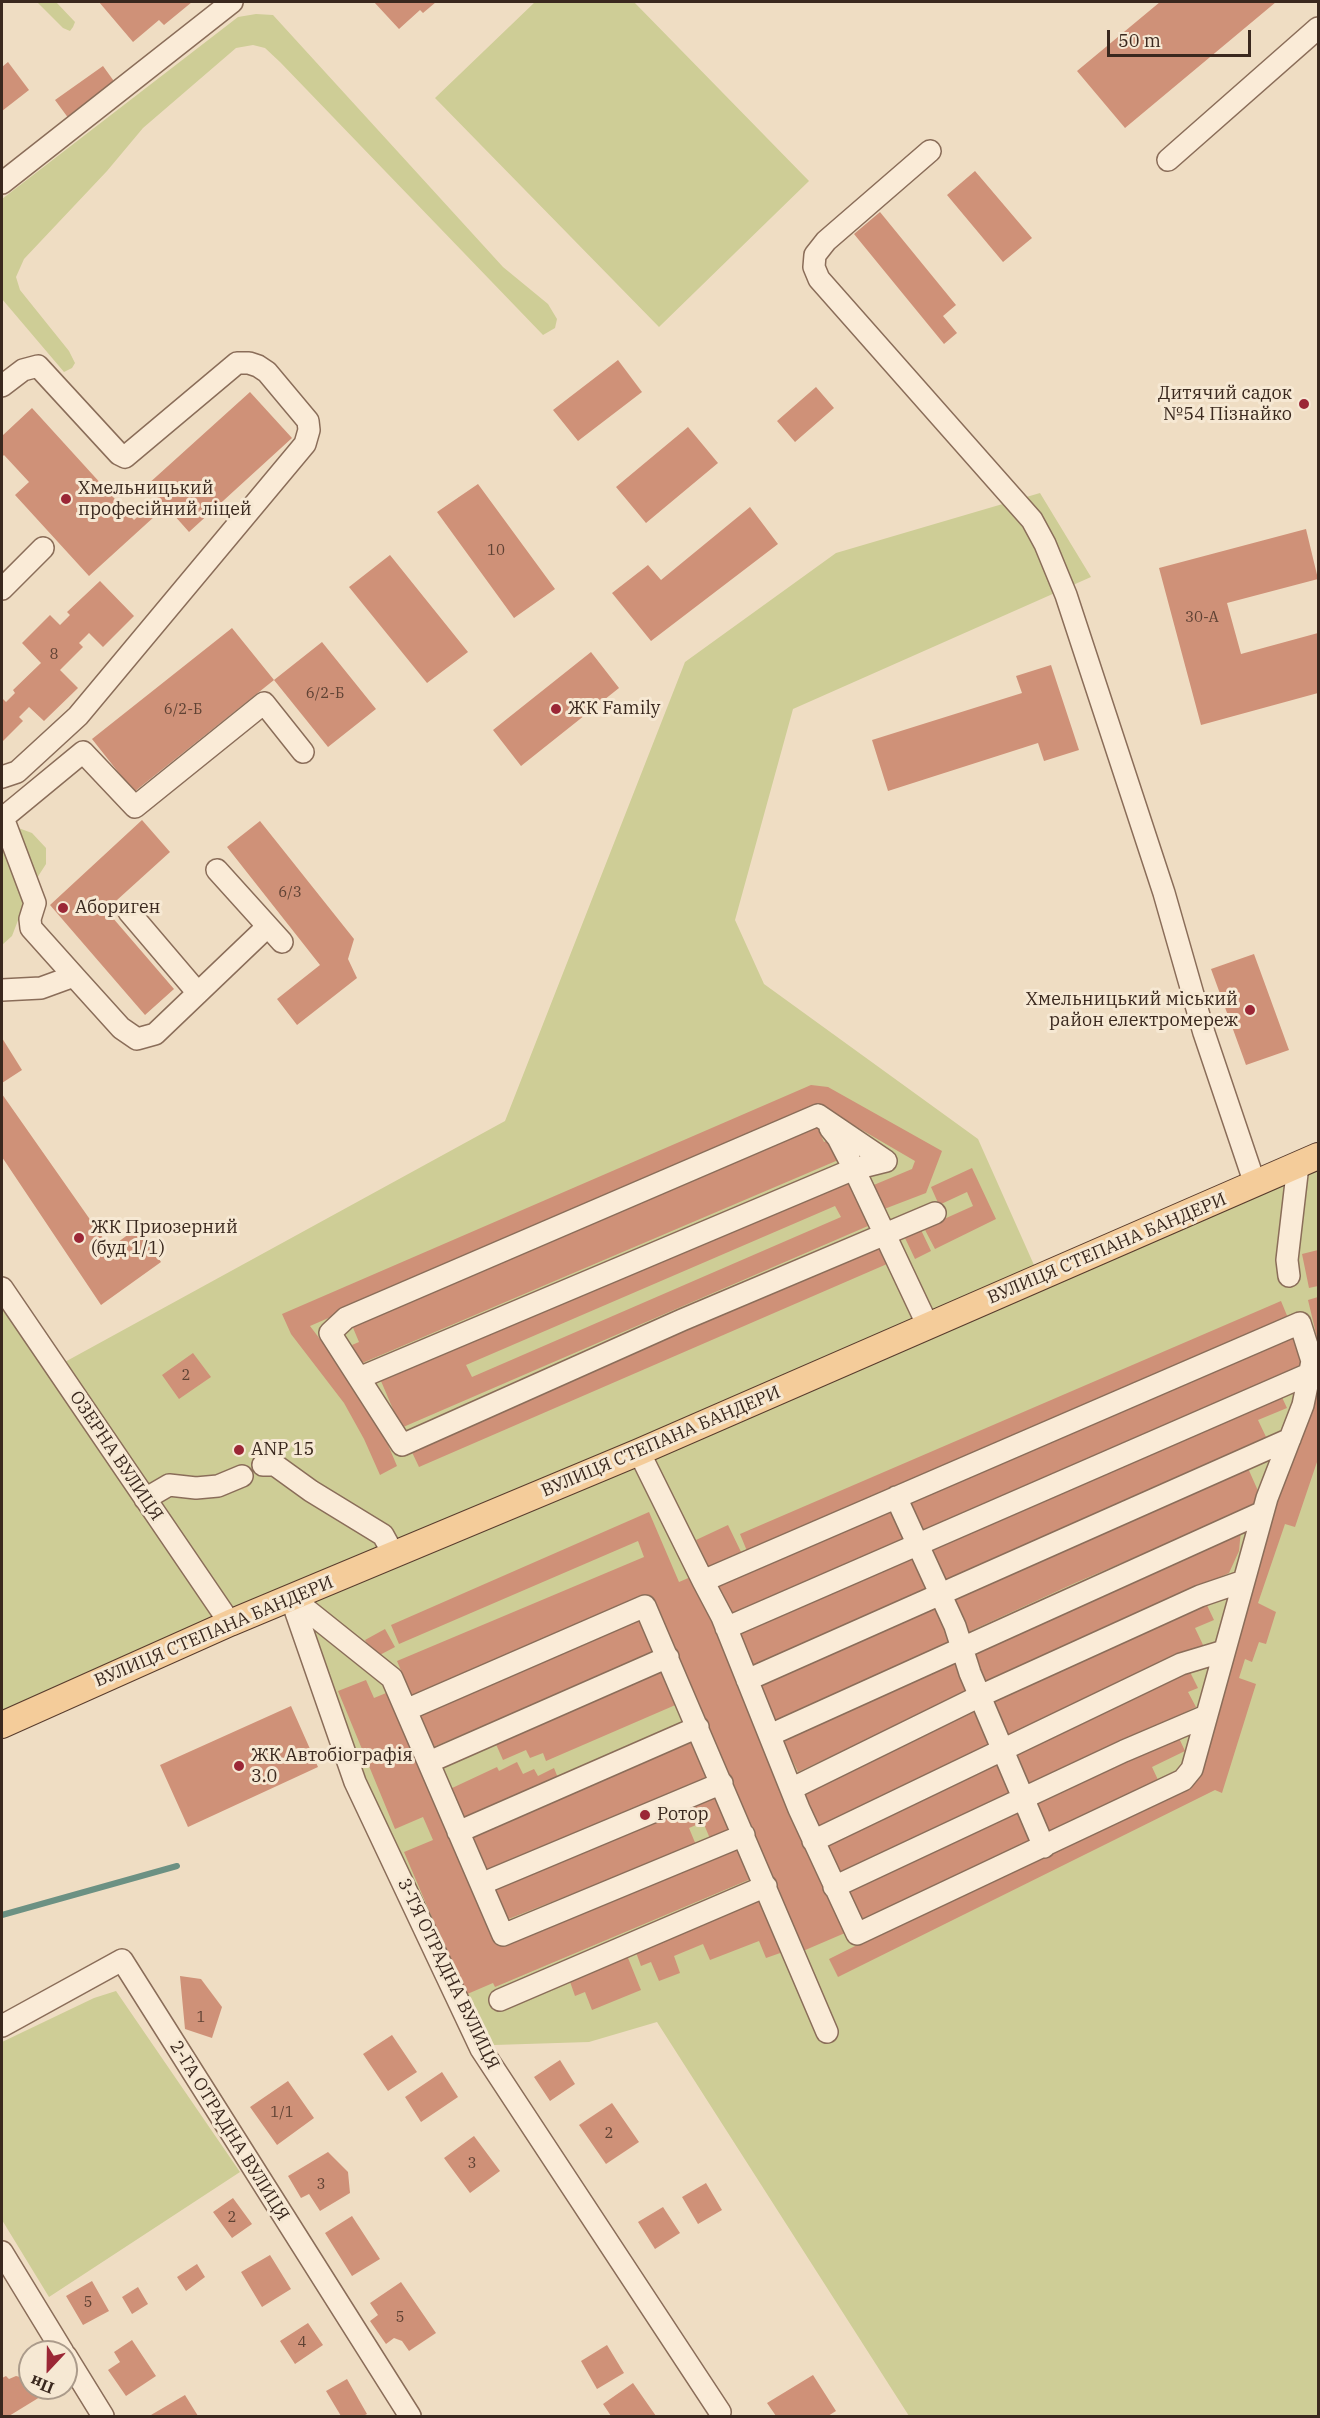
<!DOCTYPE html>
<meta charset="utf-8">
<style>
body{margin:0}
#map{position:relative;width:1320px;height:2418px;overflow:hidden;background:#efddc3;font-family:"IBM Plex Serif",serif}
canvas{display:block}
.frame{position:absolute;inset:0;border:3px solid #3a281e;pointer-events:none}
.north{position:absolute;left:18px;top:2340px;width:60px;height:60px;box-sizing:border-box;background:#f6e8d3;border:2px solid #ab9b8b;border-radius:50%;rotate:202deg;font-size:16px;font-weight:700;line-height:24px;text-align:center;color:#3a281e}
.north::after{content:'';display:block;margin:auto;width:21px;height:27px;background:#9b2736;clip-path:polygon(50% 0,100% 100%,50% 72%,0 100%)}
.scale{position:absolute;left:1107px;top:30px;width:144px;height:27px;box-sizing:border-box;border:3px solid #3a281e;border-top:0;padding-left:8px;font-size:18px;line-height:21px;white-space:nowrap;color:#3a281e;-webkit-text-stroke:4px #f6e8d3;paint-order:stroke}
</style>
<div id="map">
<canvas width="1320" height="2418"></canvas>
<div class="frame"></div>
<div class="north">Пн</div>
<div class="scale">50 m</div>
</div>
<script>
const c = document.querySelector('canvas').getContext('2d');
c.lineJoin = 'round';
function paint(path, color) {
  c.fillStyle = color;
  c.fill(path, 'evenodd');
}
function toPath(rows) {
  const path = new Path2D();
  for (const r of rows) {
    path.moveTo(r[0], r[1]);
    for (let i = 2; i < r.length; i += 2) path.lineTo(r[i], r[i + 1]);
  }
  return path;
}
function stroke(path, color, width, dash) {
  c.strokeStyle = color;
  c.lineWidth = width;
  c.lineCap = dash ? 'butt' : 'round';
  c.setLineDash(dash || []);
  c.stroke(path);
}
function label(font, color, halo, rows, align = 'center') {
  c.font = font + ' "IBM Plex Serif",serif';
  c.lineWidth = 6;
  c.setLineDash([]);
  c.textBaseline = 'middle';
  c.strokeStyle = halo;
  c.fillStyle = color;
  for (const [text, x, y, turn = 0] of rows) {
    c.save();
    c.translate(x, y);
    c.rotate((+turn || 0) * Math.PI / 180);
    c.textAlign = isNaN(turn) ? turn : align;
    if (halo) c.strokeText(text, 0, 0);
    c.fillText(text, 0, 0);
    c.restore();
  }
}
paint(toPath([
 [37,2,56,2,75,22,73,27,70,31,63,28],
 [535,2,634,2,809,181,659,327,435,98],
 [256,14,273,15,503,267,548,304,557,319,555,328,543,335,280,62,265,48,253,45,236,48,143,128,107,171,24,259,16,277,20,290,69,351,75,363,72,368,64,372,2,299,2,199,238,17],
 [1040,493,1091,577,793,709,735,920,764,984,978,1139,1038,1274,233,1613,63,1363,505,1121,685,662,836,553],
 [13,826,32,833,46,848,46,864,30,889,12,936,2,945,2,828],
 [1318,1165,1318,2416,909,2416,657,2022,589,2042,494,2045,440,1950,394,1849,338,1710,301,1603],
 [2,1304,216,1619,2,1715],
 [116,1991,240,2172,49,2297,2,2220,2,2042,94,1998]
]), '#cecd96');
stroke(toPath([
 [2,1915,177,1866]
]), '#6c9183', 6);
paint(toPath([
 [99,2,192,2,164,25,159,20,133,42],
 [374,2,436,2,423,13,420,10,399,29],
 [1160,2,1276,2,1125,128,1077,71],
 [8,62,29,90,2,111,2,67],
 [103,66,116,84,69,119,55,100],
 [975,171,1032,238,1003,262,947,195],
 [880,212,956,305,943,316,957,333,944,344,854,234],
 [618,360,642,392,578,441,553,410],
 [816,387,834,408,795,442,777,421],
 [250,392,292,438,189,532,166,506,89,576,15,495,29,482,4,455,2,457,2,436,32,408,134,520,158,498,147,485],
 [688,427,718,463,646,523,616,487],
 [478,484,555,589,514,618,437,512],
 [750,507,778,544,651,641,612,593,648,565,661,580],
 [1306,529,1318,579,1227,603,1241,654,1318,633,1318,693,1201,725,1159,568],
 [390,555,468,652,427,683,349,587],
 [100,581,134,616,103,647,89,633,79,643,83,647,60,670,78,688,44,721,29,707,19,717,23,721,2,742,2,698,6,702,15,693,13,690,41,663,22,643,50,615,60,625,70,615,67,612],
 [232,628,274,680,134,792,92,739],
 [322,642,376,709,328,747,274,680],
 [591,652,619,688,521,766,493,730],
 [1051,665,1079,750,1044,761,1038,743,888,791,872,740,1022,693,1016,676],
 [142,820,170,852,106,910,174,989,145,1015,50,905],
 [260,821,354,939,348,959,357,978,297,1025,277,999,320,965,227,847],
 [1254,954,1289,1050,1246,1065,1211,969],
 [2,1038,22,1070,2,1083],
 [811,1085,828,1087,942,1151,926,1193,879,1211,869,1187,912,1169,915,1161,819,1105,310,1326,357,1388,380,1426,397,1466,380,1475,364,1439,344,1403,291,1334,282,1314],
 [2,1094,110,1248,137,1228,161,1262,101,1305,2,1157],
 [816,1124,824,1142,834,1137,843,1158,360,1364,352,1345,359,1342,351,1323],
 [972,1168,996,1219,935,1249,924,1228,973,1206,967,1192,939,1205,931,1187],
 [847,1179,868,1226,401,1428,381,1381],
 [835,1206,841,1217,472,1377,466,1365],
 [921,1230,931,1251,915,1259,905,1238],
 [879,1245,887,1264,419,1467,410,1448],
 [1318,1250,1318,1286,1309,1288,1302,1254],
 [1318,1297,1318,1342,1308,1300],
 [1281,1301,1288,1318,747,1551,740,1534],
 [1295,1331,1302,1348,1297,1350,1305,1368,922,1537,907,1502],
 [193,1353,211,1377,179,1399,162,1375],
 [1318,1377,1318,1459,1295,1527,1285,1524,1258,1603,1276,1612,1266,1644,1259,1642,1252,1662,1245,1659,1239,1678,1256,1684,1222,1793,1215,1790,838,1977,829,1959,1202,1774,1223,1691,1246,1589],
 [1279,1391,1287,1408,1258,1420,1267,1439,942,1583,926,1548],
 [1247,1466,1259,1493,1252,1507,1075,1583,964,1634,947,1598],
 [893,1503,908,1537,730,1617,714,1584],
 [649,1512,679,1582,693,1576,845,1933,803,1951,651,1596,412,1697,397,1661,644,1557,638,1541,399,1644,391,1625],
 [728,1525,742,1554,709,1569,696,1540],
 [1241,1530,1239,1551,1229,1573,983,1686,968,1652],
 [917,1556,932,1589,752,1670,736,1636],
 [1205,1601,1214,1620,1195,1628,1204,1647,1006,1740,988,1702],
 [939,1604,956,1640,774,1724,758,1688],
 [643,1617,658,1653,433,1747,418,1712],
 [385,1629,395,1647,374,1658,365,1640],
 [957,1656,973,1690,798,1772,782,1739],
 [664,1668,680,1703,546,1761,543,1753,530,1758,526,1750,503,1760,495,1742],
 [1188,1668,1198,1688,1188,1692,1196,1707,1027,1789,1010,1753],
 [366,1680,374,1698,391,1691,498,1946,738,1844,753,1878,495,1987,493,1983,465,1995,404,1852,433,1840,423,1817,395,1829,338,1691],
 [291,1706,318,1767,188,1827,160,1765],
 [977,1710,995,1747,820,1833,802,1795],
 [1179,1738,1185,1751,1152,1767,1159,1782,1047,1836,1030,1803],
 [695,1741,711,1778,487,1871,471,1834],
 [997,1761,1012,1794,837,1878,821,1846],
 [517,1762,523,1774,534,1769,538,1776,554,1768,558,1778,465,1822,450,1789,497,1767,499,1771],
 [719,1795,734,1832,711,1841,703,1822,689,1828,696,1845,506,1920,492,1884],
 [1019,1808,1035,1842,857,1924,841,1890],
 [762,1897,783,1952,766,1958,759,1941,710,1960,703,1944,674,1956,680,1973,659,1981,651,1962,641,1966,634,1947],
 [626,1953,641,1990,592,2010,585,1992,575,1996,568,1976],
 [180,1976,201,1979,222,2007,212,2038,185,2029],
 [392,2035,417,2072,388,2091,363,2054],
 [560,2060,575,2084,550,2101,534,2077],
 [442,2072,458,2097,421,2122,405,2097],
 [288,2081,314,2118,277,2145,250,2107],
 [612,2103,639,2142,606,2164,579,2125],
 [474,2136,500,2171,470,2193,444,2158],
 [328,2152,348,2172,350,2193,320,2211,309,2194,301,2198,288,2176],
 [706,2183,722,2210,698,2224,682,2197],
 [233,2198,252,2224,232,2238,213,2212],
 [663,2207,680,2233,655,2249,638,2222],
 [352,2216,380,2259,352,2276,325,2233],
 [270,2255,291,2289,262,2307,241,2272],
 [197,2264,205,2277,186,2291,177,2277],
 [92,2281,109,2311,83,2325,66,2296],
 [401,2282,436,2333,409,2351,402,2341,394,2338,386,2344,370,2321,378,2315,370,2303],
 [138,2287,148,2304,132,2314,122,2297],
 [308,2323,323,2345,295,2364,280,2341],
 [132,2340,156,2376,126,2396,108,2370,120,2362,114,2352],
 [607,2345,624,2373,597,2389,581,2361],
 [813,2375,836,2411,828,2416,776,2416,767,2403],
 [6,2376,9,2379,16,2376,28,2379,30,2388,34,2388,40,2397,9,2416,2,2416,2,2378],
 [347,2379,367,2414,363,2416,341,2416,326,2391],
 [633,2383,656,2416,611,2416,603,2404],
 [185,2395,198,2416,152,2416,151,2415]
]), '#cf9178');
const minor = toPath([
 [930,151,826,241,815,255,814,267,819,279,1032,520,1045,544,1066,595,1164,893,1204,1033,1255,1184],
 [1168,160,1318,28],
 [2,183,232,2],
 [2,386,23,370,38,366,119,454,125,457,237,363,249,363,258,366,267,372,308,421,309,430,305,444,78,716,17,772,2,777],
 [2,589,43,548],
 [217,870,282,942],
 [129,912,198,993],
 [74,976,31,928,30,919,35,903,3,818,83,752,135,807,264,703,303,752],
 [2,990,41,988,74,976,121,1028,137,1039,155,1034,267,927],
 [818,1115,346,1318,330,1333,402,1445,682,1320,935,1213],
 [830,1128,838,1138,854,1169,928,1326],
 [1289,1276,1287,1260,1298,1165],
 [2,1288,230,1623],
 [359,1378,854,1169,886,1161,818,1115],
 [639,1452,703,1581,722,1617,799,1809,857,1934,1183,1780,1192,1769,1267,1498,1303,1405,1312,1361,1300,1323,703,1581],
 [263,1465,275,1465,311,1491,383,1535,394,1555],
 [896,1497,955,1626,970,1673,1044,1847],
 [145,1499,169,1485,196,1488,218,1486,242,1476],
 [291,1598,355,1782,481,2049,720,2412],
 [292,1598,392,1678,503,1935,744,1835],
 [726,1628,1309,1374],
 [747,1680,1290,1439],
 [406,1710,645,1606,827,2032],
 [770,1735,1263,1512],
 [429,1762,668,1657],
 [791,1789,980,1696,1200,1596,1244,1581],
 [458,1832,698,1727],
 [813,1841,1181,1664,1224,1651],
 [481,1884,722,1783],
 [834,1887,1124,1751,1206,1716],
 [500,2000,766,1886],
 [2,2026,122,1960,410,2416],
 [2,2252,63,2352],
 [66,2356,103,2416]
]);
const major = toPath([
 [2,1725,230,1623,639,1452,1318,1156]
]);
stroke(minor, '#8a6d59', 24);
stroke(major, '#583c2d', 28);
stroke(minor, '#faebd7', 21);
stroke(major, '#f4cc9a', 26);
for (const [x, y, r, color] of [
 [1304,404,6,"#9b2736"],
 [66,499,6,"#9b2736"],
 [556,709,6,"#9b2736"],
 [63,908,6,"#9b2736"],
 [1250,1010,6,"#9b2736"],
 [79,1238,6,"#9b2736"],
 [239,1450,6,"#9b2736"],
 [239,1766,6,"#9b2736"],
 [645,1815,6,"#9b2736"]
]) {
  const dot = new Path2D();
  dot.arc(x, y, r, 0, 2 * Math.PI);
  c.fillStyle = color;
  c.fill(dot);
  stroke(dot, '#f6e8d3', 2);
}
label('15px', '#5f4234', null, [
 ["10",496,551],
 ["30-А",1202,618],
 ["8",54,655],
 ["6/2-Б",325,694],
 ["6/2-Б",183,710],
 ["6/3",290,893],
 ["2",186,1376],
 ["1",201,2018],
 ["1/1",282,2113],
 ["2",609,2134],
 ["3",472,2164],
 ["3",321,2185],
 ["2",232,2218],
 ["5",88,2303],
 ["5",400,2318],
 ["4",302,2343]
]);
label('18px', '#3a281e', '#f6e8d3', [
 ["Дитячий садок",1292,394,"right"],
 ["№54 Пізнайко",1292,415,"right"],
 ["Хмельницький",78,489],
 ["професійний ліцей",78,510],
 ["ЖК Family",568,709],
 ["Абориген",75,908],
 ["Хмельницький міський",1238,1000,"right"],
 ["район електромереж",1238,1021,"right"],
 ["ЖК Приозерний",91,1228],
 ["(буд 1/1)",91,1249],
 ["ANP 15",251,1450],
 ["ЖК Автобіографія",251,1756],
 ["3.0",251,1777],
 ["Ротор",657,1815]
], 'left');
label('18px', '#3a281e', '#f6e8d3', [
 ["ВУЛИЦЯ СТЕПАНА БАНДЕРИ",1107,1249,-23],
 ["ВУЛИЦЯ СТЕПАНА БАНДЕРИ",661,1442,-23],
 ["ОЗЕРНА ВУЛИЦЯ",116,1456,56],
 ["ВУЛИЦЯ СТЕПАНА БАНДЕРИ",214,1632,-23],
 ["3-ТЯ ОТРАДНА ВУЛИЦЯ",448,1974,64],
 ["2-ГА ОТРАДНА ВУЛИЦЯ",229,2131,58]
]);
</script>
